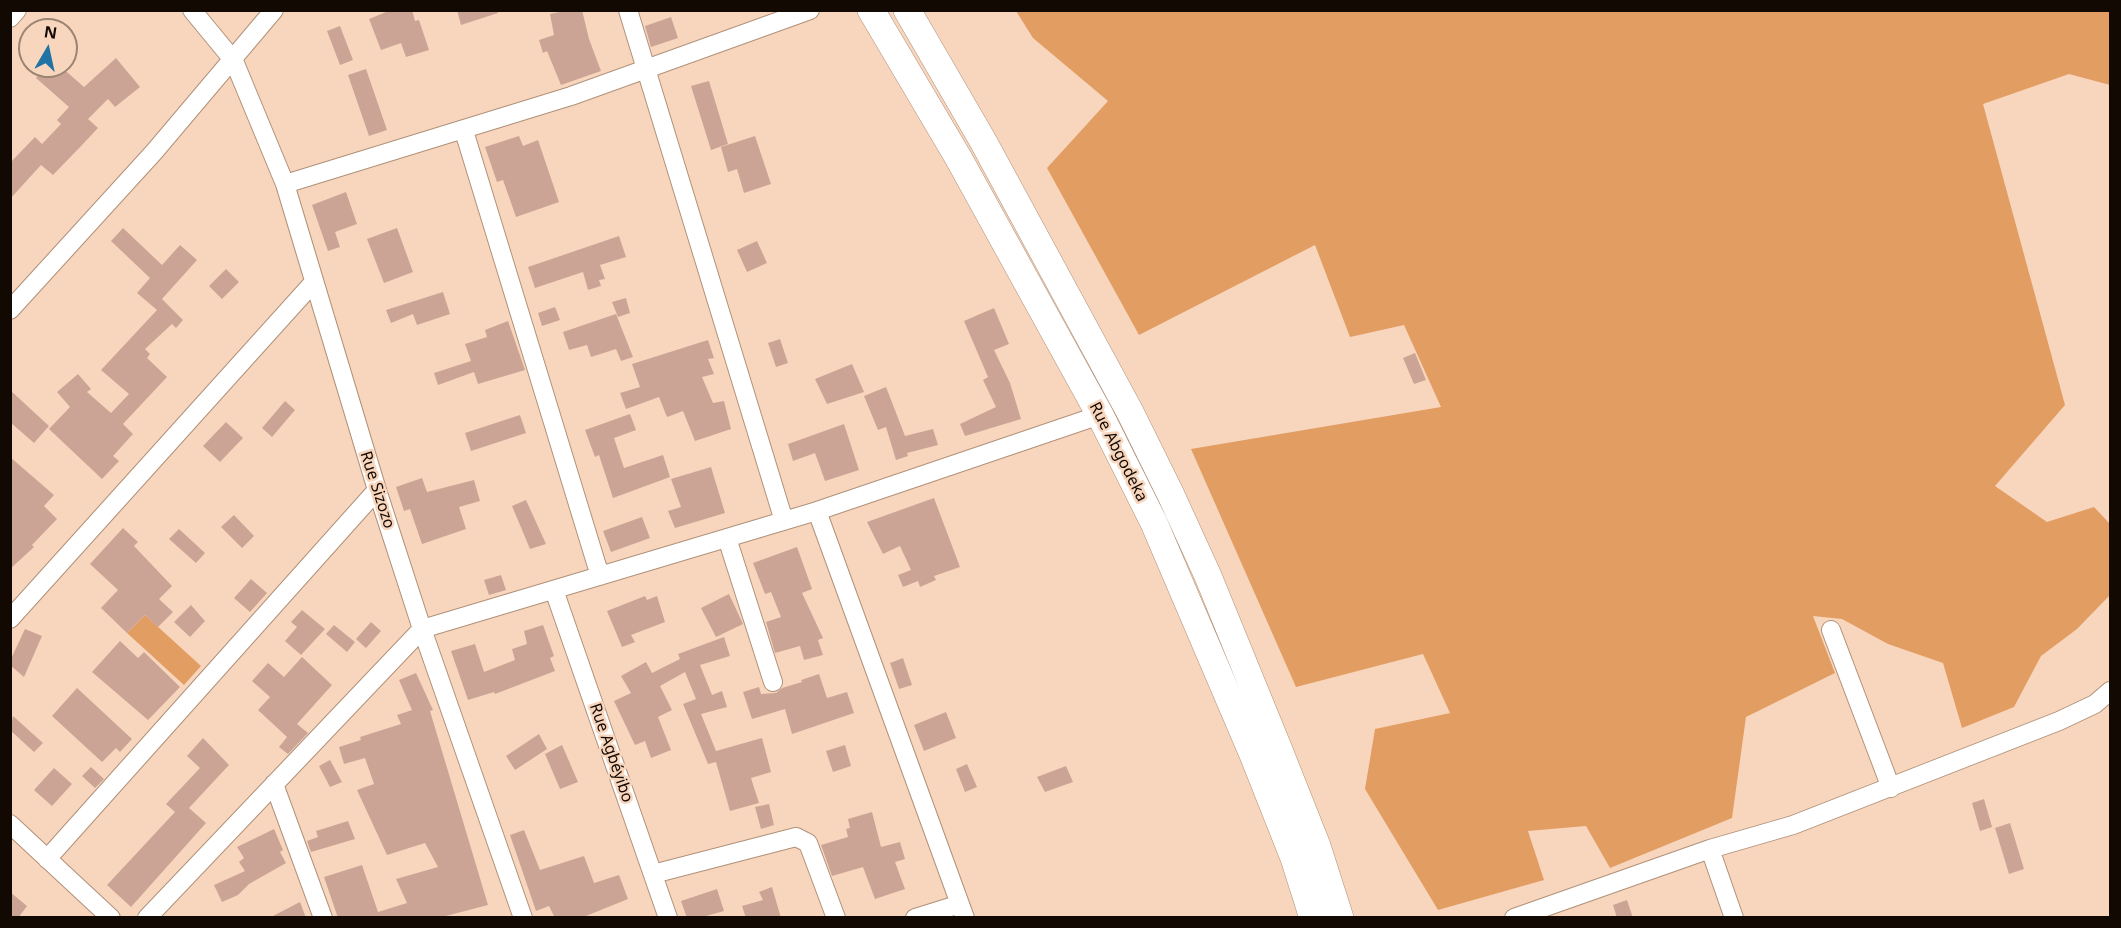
<!DOCTYPE html>
<meta charset="utf-8">
<style>
body{margin:0}
#map{position:relative;width:2121px;height:928px;overflow:hidden;background:#f8d6bd;font-family:"Noto Sans",sans-serif}
canvas{display:block}
.frame{position:absolute;inset:0;border:12px solid #130903;pointer-events:none}
.north{position:absolute;left:18px;top:18px;width:60px;height:60px;box-sizing:border-box;background:#f8d6bd;border:2px solid #9c8473;border-radius:50%;rotate:9deg;font-size:16px;font-weight:700;line-height:24px;text-align:center;color:#130903}
.north::after{content:'';display:block;margin:auto;width:21px;height:27px;background:#2073a3;clip-path:polygon(50% 0,100% 100%,50% 72%,0 100%)}
</style>
<div id="map">
<canvas width="2121" height="928"></canvas>
<div class="frame"></div>
<div class="north">N</div>
</div>
<script>
const c = document.querySelector('canvas').getContext('2d');
c.lineJoin = 'round';
function paint(path, color) {
  c.fillStyle = color;
  c.fill(path, 'evenodd');
}
function toPath(rows) {
  const path = new Path2D();
  for (const r of rows) {
    path.moveTo(r[0], r[1]);
    for (let i = 2; i < r.length; i += 2) path.lineTo(r[i], r[i + 1]);
  }
  return path;
}
function stroke(path, color, width, dash) {
  c.strokeStyle = color;
  c.lineWidth = width;
  c.lineCap = dash ? 'butt' : 'round';
  c.setLineDash(dash || []);
  c.stroke(path);
}
function label(font, color, halo, rows, align = 'center') {
  c.font = font + ' "Noto Sans",sans-serif';
  c.lineWidth = 5;
  c.setLineDash([]);
  c.textBaseline = 'middle';
  c.strokeStyle = halo;
  c.fillStyle = color;
  for (const [text, x, y, turn = 0] of rows) {
    c.save();
    c.translate(x, y);
    c.rotate((+turn || 0) * Math.PI / 180);
    c.textAlign = isNaN(turn) ? turn : align;
    if (halo) c.strokeText(text, 0, 0);
    c.fillText(text, 0, 0);
    c.restore();
  }
}
paint(toPath([
 [1016,11,2110,11,2110,85,2069,74,1983,104,2065,405,1995,486,2047,522,2094,507,2110,524,2110,595,2077,629,2041,656,2014,707,1962,728,1943,663,1888,644,1842,619,1813,616,1835,673,1746,717,1732,818,1610,868,1586,826,1528,831,1544,880,1438,910,1365,789,1375,729,1450,713,1423,654,1296,687,1191,449,1441,407,1404,325,1350,337,1315,245,1139,335,1047,168,1108,101,1033,38],
 [145,615,201,666,184,685,127,633]
]), '#e29d63');
paint(toPath([
 [391,10,412,10,415,21,419,20,429,50,406,57,401,43,381,50,369,19],
 [457,10,497,10,498,13,461,25],
 [569,10,582,10,589,39,601,71,561,85,547,51,543,53,539,40,554,35,550,14],
 [671,17,678,38,651,47,645,26],
 [340,26,353,60,340,65,327,31],
 [116,58,140,87,115,107,108,99,88,119,98,128,83,144,53,175,41,165,10,199,10,163,35,137,42,144,61,124,57,120,69,107,36,78,46,66,60,66,84,87],
 [366,69,387,130,369,136,348,75],
 [709,81,728,144,711,150,691,86],
 [519,136,523,146,538,140,559,202,516,217,503,180,497,182,485,147],
 [755,136,771,184,744,193,737,169,728,172,721,147],
 [346,192,357,224,335,232,340,247,328,251,312,205],
 [123,228,162,265,180,245,197,260,162,299,183,320,176,328,172,324,145,349,150,354,147,358,167,377,123,424,133,434,113,456,119,461,102,479,49,429,70,407,57,392,78,374,91,389,87,392,111,413,129,394,101,370,157,310,137,293,150,278,111,241],
 [397,228,413,272,384,283,367,239],
 [619,236,626,257,600,265,605,279,599,280,601,286,588,290,583,272,535,288,528,267],
 [757,241,767,263,747,272,737,250],
 [226,269,239,282,222,299,209,286],
 [443,292,450,314,417,325,413,314,391,323,386,310],
 [626,298,630,313,618,317,612,302],
 [555,307,560,320,542,326,538,313],
 [994,308,1009,344,994,350,1010,383,1021,419,965,436,960,424,996,407,983,380,988,377,964,321],
 [616,314,633,357,621,361,616,349,591,357,587,345,569,350,563,332],
 [508,321,525,370,478,384,474,372,438,385,434,373,471,361,465,344,487,337,485,330],
 [780,339,788,363,776,367,768,343],
 [708,340,714,358,708,359,714,374,702,377,713,403,724,401,731,429,695,441,683,411,667,417,659,397,626,409,620,393,640,387,632,364],
 [1415,353,1426,380,1414,384,1403,358],
 [852,364,864,392,827,404,815,379],
 [886,387,905,436,933,429,938,445,907,453,908,456,896,460,886,427,878,430,864,396],
 [10,390,49,426,34,443,10,422],
 [285,401,295,410,272,437,262,428],
 [630,414,636,430,614,438,624,468,663,455,670,477,613,498,599,455,595,457,585,430],
 [520,415,526,433,471,451,465,433],
 [226,422,243,438,220,462,203,446],
 [844,424,859,470,825,481,815,453,793,461,788,444],
 [10,457,54,495,44,506,57,519,32,545,34,547,10,569],
 [711,467,725,513,675,528,668,511,681,507,671,479],
 [422,478,427,492,474,480,480,501,459,507,466,529,422,544,410,509,404,511,396,487],
 [934,498,960,567,934,576,936,580,920,587,918,581,903,587,898,575,911,570,900,546,883,554,867,522],
 [526,500,546,544,530,549,512,506],
 [234,515,254,536,242,548,221,527],
 [642,517,650,538,611,552,603,531],
 [123,528,138,542,134,546,172,586,159,599,173,612,158,627,145,615,127,633,101,608,118,590,90,564],
 [179,529,205,553,196,563,169,539],
 [797,547,812,589,802,593,823,638,818,640,823,655,804,660,800,646,775,653,766,622,781,617,771,592,765,594,753,563],
 [501,575,506,590,489,595,484,580],
 [251,579,267,593,250,612,234,598],
 [729,594,743,624,716,637,701,608],
 [645,596,647,600,657,596,665,622,631,635,635,642,622,647,607,611],
 [191,605,205,621,190,637,174,622],
 [302,610,325,629,301,655,285,641,297,627,291,622],
 [371,622,381,631,366,648,356,639],
 [334,625,355,642,347,652,326,634],
 [543,625,554,656,550,658,555,671,495,694,494,692,468,700,451,651,475,644,484,672,515,660,512,649,527,644,524,631],
 [25,629,42,636,24,677,10,665,10,661],
 [724,637,730,656,700,665,712,695,722,691,727,707,701,714,716,751,762,738,771,772,751,778,759,803,730,811,716,762,708,764,683,704,696,699,685,672,660,686,672,710,658,717,671,750,651,758,645,741,635,745,614,701,631,693,621,676,646,662,652,673,680,659,678,654],
 [120,641,138,658,144,652,180,687,148,720,92,672],
 [302,657,332,685,297,724,308,733,288,754,279,747,287,737,258,710,270,697,252,681,268,663,284,677],
 [903,658,912,685,899,689,890,663],
 [416,673,433,710,430,711,488,905,438,918,338,918,324,877,362,865,378,912,407,903,396,879,438,867,425,843,387,855,357,790,374,784,365,758,344,764,339,747,361,740,360,737,401,724,397,715,412,710,399,680],
 [819,674,827,698,847,692,854,713,792,734,785,709,752,719,743,692,759,687,761,694,776,693,782,688,802,682,801,680],
 [77,688,132,739,120,752,116,748,102,762,52,716],
 [946,712,956,738,924,751,914,725],
 [13,716,43,743,34,752,10,730],
 [539,734,547,749,515,770,506,756],
 [203,738,229,765,189,808,206,823,131,907,107,885,175,812,166,804,200,768,187,756],
 [562,745,578,782,560,789,545,754],
 [845,745,851,766,833,772,826,751],
 [330,760,342,782,330,787,319,766],
 [967,764,977,787,965,792,956,769],
 [1066,766,1073,782,1045,792,1037,777],
 [91,767,104,779,95,788,82,776],
 [54,768,72,784,52,806,34,790],
 [1984,799,1992,827,1980,831,1972,803],
 [769,804,774,825,761,829,755,807],
 [872,812,881,847,900,842,905,859,895,862,905,889,875,899,863,867,832,876,821,845,848,837,846,829,850,828,848,819],
 [348,821,355,839,311,852,307,841,318,837,316,831],
 [2010,823,2024,869,2009,874,1995,828],
 [274,829,283,850,280,852,286,863,249,884,238,895,222,902,214,885,245,871,239,862,244,858,237,847],
 [524,830,540,870,584,856,594,883,619,875,628,899,581,918,555,918,549,906,536,911,510,835],
 [772,887,781,918,746,918,742,906,763,900,759,892],
 [717,889,724,911,706,916,687,918,681,901],
 [10,892,27,906,18,918,10,918],
 [1627,900,1633,918,1617,918,1613,905],
 [300,902,306,918,269,918]
]), '#cba496');
const minor = toPath([
 [192,10,234,61,285,184,377,490,422,629,523,918],
 [628,10,784,521],
 [10,18,17,10],
 [464,131,600,576],
 [285,184,571,96,810,10],
 [10,310,154,152,274,10],
 [817,511,965,918],
 [727,538,773,682],
 [554,590,668,918],
 [10,619,313,283],
 [1831,630,1891,788],
 [274,784,323,918],
 [10,824,111,918],
 [1710,849,1734,918],
 [47,859,377,490],
 [653,874,796,837,808,843,836,918],
 [147,918,422,629,817,511,1100,415],
 [915,918,960,904],
 [1514,918,1710,849,1793,825,2059,721,2095,704,2110,691]
]);
const primary = toPath([
 [871,10,959,159,1100,415,1154,523,1254,757,1294,858,1313,918],
 [907,10,983,141,1130,412,1171,495,1208,576,1279,750,1317,846,1340,918]
]);
stroke(minor, '#b09179', 20);
stroke(primary, '#b09179', 28);
stroke(minor, '#fff', 18);
stroke(primary, '#fff', 27);
label('16px', '#130903', '#f8d6bd', [
 ["Rue Abgodeka",1118,452,63],
 ["Rue Sizozo",377,490,72],
 ["Rue Agbéyibo",611,753,71]
]);
</script>
